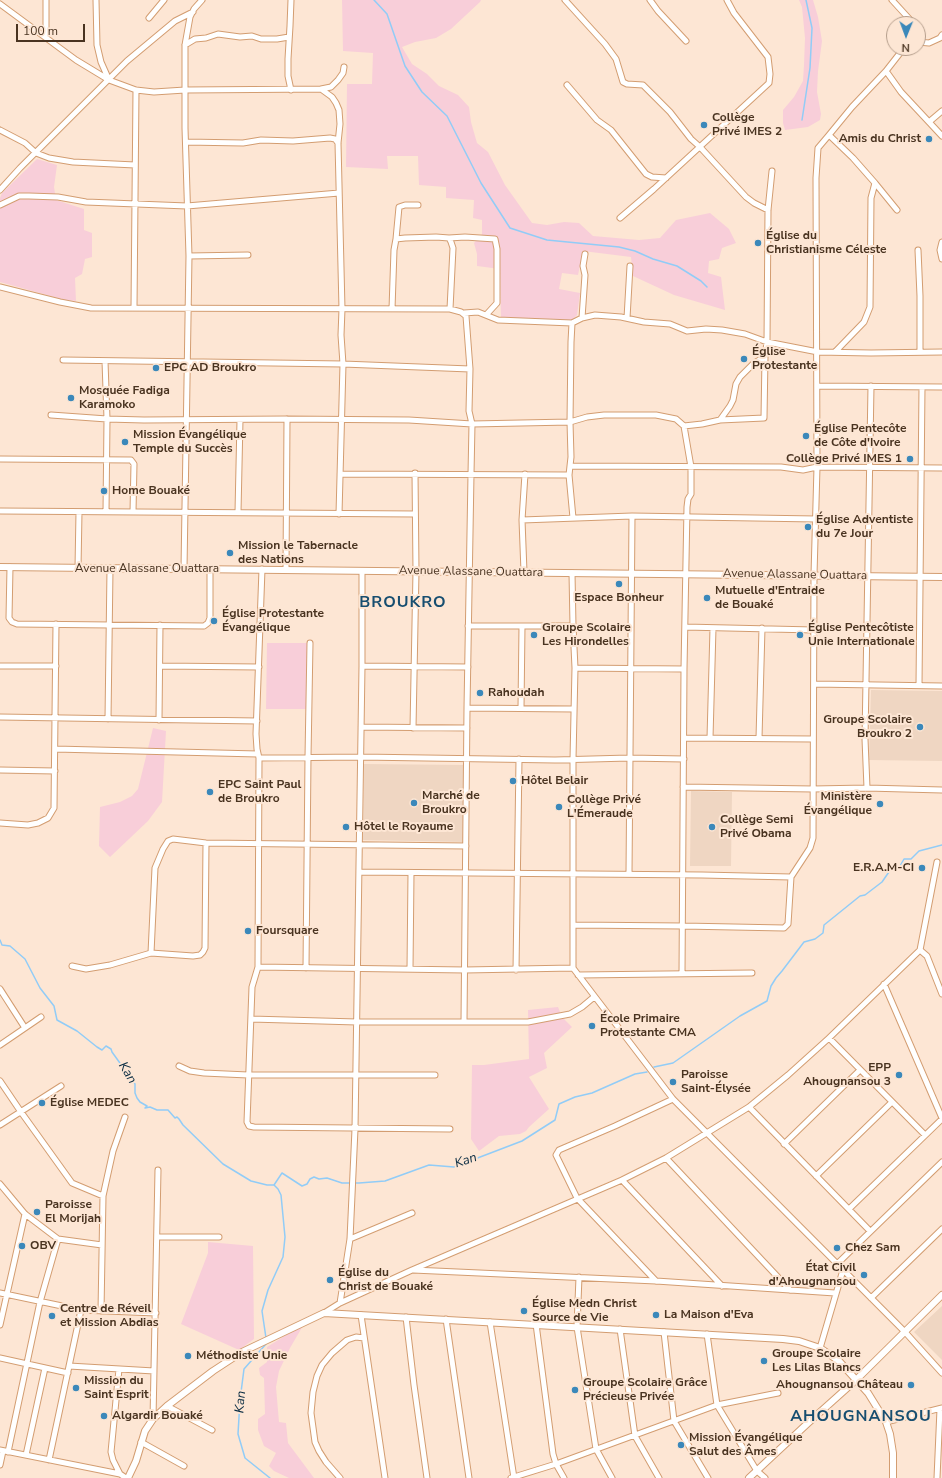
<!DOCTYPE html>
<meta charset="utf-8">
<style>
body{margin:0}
#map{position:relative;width:942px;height:1478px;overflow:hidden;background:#fde6d4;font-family:"Nunito Sans",sans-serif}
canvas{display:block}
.north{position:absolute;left:886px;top:16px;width:40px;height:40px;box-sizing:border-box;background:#fde6d4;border:1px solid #b59e8c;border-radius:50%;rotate:181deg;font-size:11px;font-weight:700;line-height:16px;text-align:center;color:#493320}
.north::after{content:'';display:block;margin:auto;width:14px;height:18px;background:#3b88ba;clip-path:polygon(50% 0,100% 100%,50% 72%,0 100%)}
.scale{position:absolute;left:16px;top:24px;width:69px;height:18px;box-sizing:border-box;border:2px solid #493320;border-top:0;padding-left:5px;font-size:12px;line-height:14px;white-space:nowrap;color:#493320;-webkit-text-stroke:3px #fde6d4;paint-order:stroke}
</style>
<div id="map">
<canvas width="942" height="1478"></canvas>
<div class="north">N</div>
<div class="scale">100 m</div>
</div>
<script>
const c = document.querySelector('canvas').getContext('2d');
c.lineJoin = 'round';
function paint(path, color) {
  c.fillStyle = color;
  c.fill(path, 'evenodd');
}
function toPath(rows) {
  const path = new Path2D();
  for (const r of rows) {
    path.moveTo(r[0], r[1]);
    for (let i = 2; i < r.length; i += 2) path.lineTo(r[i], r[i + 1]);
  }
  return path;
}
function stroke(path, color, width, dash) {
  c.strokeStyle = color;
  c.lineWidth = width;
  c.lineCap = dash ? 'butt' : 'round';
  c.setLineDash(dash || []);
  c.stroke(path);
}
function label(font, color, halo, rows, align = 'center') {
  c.font = font + ' "Nunito Sans",sans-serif';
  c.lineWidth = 4;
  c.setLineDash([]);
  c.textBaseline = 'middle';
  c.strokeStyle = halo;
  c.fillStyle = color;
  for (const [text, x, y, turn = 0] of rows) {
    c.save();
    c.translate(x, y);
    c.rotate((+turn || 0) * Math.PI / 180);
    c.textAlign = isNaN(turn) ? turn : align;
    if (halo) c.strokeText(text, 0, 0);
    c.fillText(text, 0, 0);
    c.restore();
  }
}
paint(toPath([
 [871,690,942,691,942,761,869,760],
 [364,764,465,765,464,842,363,840],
 [691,791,732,792,731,866,690,866],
 [942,1306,942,1360,914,1332]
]), '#efd6c2');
paint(toPath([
 [342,0,481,0,480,2,451,29,436,38,415,42,402,47,412,64,427,74,439,86,458,95,469,107,471,122,477,143,488,152,505,185,532,223,547,225,564,222,579,223,593,236,639,240,660,238,676,220,710,213,729,229,736,243,722,248,719,259,709,261,708,273,721,277,725,310,674,295,633,276,631,257,583,251,578,275,562,273,559,289,580,293,577,315,571,321,501,320,500,269,477,266,477,254,474,243,482,234,482,220,473,218,474,200,446,198,446,187,419,185,418,156,387,156,388,169,346,167,347,84,372,84,373,53,343,51],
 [799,0,813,0,818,17,822,41,818,71,817,92,821,114,820,120,808,127,785,130,783,123,783,110,794,97,803,81,804,65,805,38,802,7],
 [37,159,57,165,54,187,56,200,84,209,84,230,92,233,92,257,85,259,82,274,75,278,76,301,65,300,0,282,0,198,2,193],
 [267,643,308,643,307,709,266,709],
 [153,728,166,731,162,802,148,821,110,857,99,846,100,807,120,802,132,796,138,789],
 [558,1007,562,1017,572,1027,544,1053,547,1068,529,1077,549,1109,529,1127,526,1131,520,1134,499,1136,479,1151,471,1139,472,1065,484,1065,529,1059,528,1010],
 [208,1242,253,1246,254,1339,239,1350,181,1324,208,1253],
 [304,1324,290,1348,279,1371,276,1387,279,1422,286,1423,288,1443,314,1478,289,1478,274,1471,269,1466,276,1453,264,1446,258,1430,258,1419,265,1414,264,1378,260,1375,259,1368,267,1362,267,1347]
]), '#f8ced9');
stroke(toPath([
 [374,0,387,14,405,66,422,92,447,116,481,183,510,228,547,240,619,247,635,251,653,259,677,266,701,281,707,287],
 [802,120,810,68,812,28,806,0],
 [0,940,2,945,10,946,25,959,40,988,54,1006,57,1020,77,1031,97,1047,102,1050,106,1046,111,1049,112,1052,135,1084,135,1093,137,1098,140,1102,147,1106,145,1108,150,1107,157,1110,168,1110,175,1118,177,1117,179,1119,183,1125,223,1164,251,1181,267,1185,274,1185,282,1173,302,1186,307,1184,310,1179,314,1177,319,1179,327,1178,342,1183,359,1183,385,1181,429,1165,454,1167,522,1141,555,1120,559,1104,575,1097,592,1093,635,1074,647,1072],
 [654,1067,673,1063,740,1016,767,1001,771,986,776,978,782,971,804,942,815,939,823,933,824,925,860,896,865,895,882,882,891,869,900,866,904,859,911,859,919,851,942,845],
 [266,1338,262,1311,268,1290,283,1257,285,1237,281,1195,278,1189,274,1185],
 [266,1344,244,1369,240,1400,238,1434,245,1458,270,1478]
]), '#91ccf7', 1.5);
const minor = toPath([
 [96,0,97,45,101,62,109,80],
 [291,0,290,26,288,59,288,76,291,90],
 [565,0,605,44,616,59,623,82,627,84,643,85,670,112,691,139,700,147,746,197,754,203,768,210],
 [650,0,658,11,686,41],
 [892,0,914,24],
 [0,4,76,60,109,80,136,90,154,92,185,90,321,89,332,97,336,103,339,110,340,124,338,143,342,309,341,335,343,364,339,514],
 [149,18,164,0],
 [46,36,46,0],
 [918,42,929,43,940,38,942,35],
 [185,45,195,39,206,38,218,34,240,37,252,36,261,39,277,39,289,37],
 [904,48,886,71,901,92,942,136],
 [567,85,597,120,611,130,646,174,652,177,666,178],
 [321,89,331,87,338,80,343,73,344,67],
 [929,122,942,111],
 [0,130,25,143,36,153,49,158,73,162,135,165],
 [186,142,243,143,261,140,293,141,330,138,335,139,338,143],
 [875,183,897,210],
 [0,190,20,168,127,61,175,21,193,12],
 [0,205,19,196,29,196,58,197,86,202,187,206,339,193],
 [620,218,654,189,769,83,770,74,768,57,734,13,727,0],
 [449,238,465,237,495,239,497,249,497,303,486,315],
 [396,239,399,207,405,205,418,205],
 [942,242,940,250,942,259],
 [918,250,920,296,920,352],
 [189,256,248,255],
 [0,287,60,302,91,308,450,309,461,312,466,316,470,369,469,411,472,424,471,474,467,708,464,1022],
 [134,308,136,90],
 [392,309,394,250,396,239,405,238,436,237,449,238,451,242,453,248,450,309],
 [464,313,478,312,498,320,572,323],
 [582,318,585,275,583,266,585,254],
 [627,318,630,266],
 [835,352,864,322,870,307,871,198,875,183,853,158,829,135,852,107,886,71],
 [63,360,343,364,470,369],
 [105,361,107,419,106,512],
 [817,386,942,387],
 [51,415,107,419,144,420,287,419,409,420,472,424,570,422,587,417,604,415,656,415,676,419,684,426,691,467,691,494,688,499,687,507,684,669,682,974],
 [720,420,764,418,765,357],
 [684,426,702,424,720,420,730,406,733,400,736,384,740,377,754,363,765,357,767,342,768,210,772,171],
 [0,459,131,460,134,464,133,512],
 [571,466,781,467,803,470,817,467,942,468],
 [340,474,569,475],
 [0,511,415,514],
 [238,512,240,420],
 [573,518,569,475,571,457,570,422,571,342,572,323,582,318,595,315,621,317,644,322,670,324,687,331,706,329,722,330,745,334,767,342,818,352,871,353,942,352],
 [522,520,632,516,816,519],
 [10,567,9,618,12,622,17,624,204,626,208,623,210,618,210,569],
 [78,568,79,512],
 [184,569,189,256,185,128,185,45,190,17,194,9,202,0],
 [286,570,287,419],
 [524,572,522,520,525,474],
 [572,573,573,626,575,668,573,759,573,968,673,1099,905,1332,942,1373],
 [468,626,573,626],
 [685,627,814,630],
 [0,666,56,666],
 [160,666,259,667],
 [362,666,468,667],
 [575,668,684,669],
 [814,684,942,686],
 [919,685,922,387],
 [467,708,574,709],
 [521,708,522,626],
 [0,717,257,721],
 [108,719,110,569],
 [159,720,160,625],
 [361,727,467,728],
 [413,728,416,571,415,473],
 [684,738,813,739],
 [710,738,713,628],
 [759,738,762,628],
 [55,749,258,754],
 [259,758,361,757,555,760,629,758,684,759],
 [0,770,55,771],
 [683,787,813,789,867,788,942,790],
 [867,788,865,739,871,386],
 [0,823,28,825,38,823,48,818,54,808,56,624],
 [359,872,702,875,791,877],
 [629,874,632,516],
 [573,925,683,926,784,928,788,924,791,877,810,848,813,838,814,575,817,467,816,178,818,148,829,135],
 [920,950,927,956,942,994],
 [151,953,155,868,163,849,168,841,173,839,206,843,466,846],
 [72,966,86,969,110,965,151,953,193,956,200,955,203,952,205,948,206,843],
 [258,967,259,758,257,749,256,734,262,569],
 [306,968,308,757,310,643],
 [410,969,411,873],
 [516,970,519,759],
 [578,975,752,973],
 [884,984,942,1118],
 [0,989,25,1028],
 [251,1019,357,1022,528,1022,570,1014,582,1007,594,997],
 [829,1038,925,1135],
 [0,1045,41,1017],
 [179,1066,190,1071,204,1073,248,1075,435,1075],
 [0,1081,21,1112,72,1183,103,1196],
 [749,1107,870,1231],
 [0,1125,61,1086],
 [450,1129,254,1127,249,1126,247,1122,252,987,258,967,465,970,573,968],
 [784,1144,860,1070],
 [666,1158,790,1290],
 [816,1176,892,1102],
 [622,1180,722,1286],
 [0,1184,25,1214,58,1239,102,1245],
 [849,1209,942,1119],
 [157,1237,219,1237],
 [350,1239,412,1213],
 [837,1264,942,1162],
 [413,1270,656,1281,835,1293],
 [579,1277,577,1327,596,1449,612,1478],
 [656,1281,577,1198,556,1155,559,1150,615,1126,673,1099],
 [0,1293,81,1310,156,1313],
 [871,1298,942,1229],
 [340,1303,350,1239,355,1129,362,666,362,571],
 [101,1311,103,1196,113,1151,125,1117],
 [324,1313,340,1303,412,1270,622,1180,666,1158,749,1107,788,1075,829,1038,920,950,937,862],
 [361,1315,385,1478],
 [406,1317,414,1385,427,1478],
 [446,1319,469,1478],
 [490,1322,514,1478],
 [536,1324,553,1454,556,1464,564,1478],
 [0,1325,25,1214],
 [620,1329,635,1436,659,1478],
 [664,1332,674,1421,708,1478],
 [707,1334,717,1405,757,1471,765,1478],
 [820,1348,843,1270],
 [0,1358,68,1373],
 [69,1366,154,1371],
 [119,1369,111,1452,113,1460,120,1474],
 [167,1406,212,1430],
 [153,1419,158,1170],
 [886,1422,942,1408],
 [141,1442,184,1466],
 [0,1450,120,1474,126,1478],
 [8,1452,40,1302,58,1239],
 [26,1455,45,1368],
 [49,1460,81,1310],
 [0,1465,3,1451],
 [340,1478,326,1462,319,1451,315,1442,311,1413,313,1392,317,1376,322,1365,332,1353,347,1340,356,1337,364,1338],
 [511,1478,556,1464,717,1405,778,1393],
 [937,1478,940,1409]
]);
const tertiary = toPath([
 [0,567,942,577],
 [128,1478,136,1461,145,1431,153,1419,167,1406,213,1371,242,1352,324,1313,783,1339,799,1341,820,1348,839,1361,868,1393,886,1422,890,1434,893,1453,893,1478],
 [749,1478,808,1423,856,1380,942,1295]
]);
stroke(minor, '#d39d71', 7);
stroke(tertiary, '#d39d71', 8);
stroke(minor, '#fff', 5);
stroke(tertiary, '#fff', 6);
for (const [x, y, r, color] of [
 [704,125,4,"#3b88ba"],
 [929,139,4,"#3b88ba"],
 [758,243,4,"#3b88ba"],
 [744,359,4,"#3b88ba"],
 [156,368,4,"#3b88ba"],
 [71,398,4,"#3b88ba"],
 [806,436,4,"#3b88ba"],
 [125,442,4,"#3b88ba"],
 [910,459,4,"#3b88ba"],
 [104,491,4,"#3b88ba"],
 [808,527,4,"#3b88ba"],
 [230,553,4,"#3b88ba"],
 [619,584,4,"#3b88ba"],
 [707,598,4,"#3b88ba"],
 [214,621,4,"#3b88ba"],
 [534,635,4,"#3b88ba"],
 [800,635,4,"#3b88ba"],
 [480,693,4,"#3b88ba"],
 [920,727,4,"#3b88ba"],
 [513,781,4,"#3b88ba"],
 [210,792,4,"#3b88ba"],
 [414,803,4,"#3b88ba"],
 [880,804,4,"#3b88ba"],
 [559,807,4,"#3b88ba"],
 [346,827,4,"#3b88ba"],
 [712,827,4,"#3b88ba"],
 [922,868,4,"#3b88ba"],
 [248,931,4,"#3b88ba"],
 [592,1026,4,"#3b88ba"],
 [899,1075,4,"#3b88ba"],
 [673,1082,4,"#3b88ba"],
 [42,1103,4,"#3b88ba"],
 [37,1212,4,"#3b88ba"],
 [22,1246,4,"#3b88ba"],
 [837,1248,4,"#3b88ba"],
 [864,1275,4,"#3b88ba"],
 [330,1280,4,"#3b88ba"],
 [524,1311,4,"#3b88ba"],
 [656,1315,4,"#3b88ba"],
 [52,1316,4,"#3b88ba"],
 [188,1356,4,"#3b88ba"],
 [764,1361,4,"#3b88ba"],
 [911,1385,4,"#3b88ba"],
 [76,1388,4,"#3b88ba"],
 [575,1390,4,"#3b88ba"],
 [104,1416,4,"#3b88ba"],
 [681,1445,4,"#3b88ba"]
]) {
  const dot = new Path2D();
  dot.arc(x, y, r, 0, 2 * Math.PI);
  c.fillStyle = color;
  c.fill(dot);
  stroke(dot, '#fde6d4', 1.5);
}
label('bold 12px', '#493320', '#fde6d4', [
 ["Collège",712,118],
 ["Privé IMES 2",712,132],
 ["Amis du Christ",921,139,"right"],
 ["Église du",766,236],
 ["Christianisme Céleste",766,250],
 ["Église",752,352],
 ["Protestante",752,366],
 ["EPC AD Broukro",164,368],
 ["Mosquée Fadiga",79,391],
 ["Karamoko",79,405],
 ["Église Pentecôte",814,429],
 ["de Côte d'Ivoire",814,443],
 ["Mission Évangélique",133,435],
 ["Temple du Succès",133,449],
 ["Collège Privé IMES 1",902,459,"right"],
 ["Home Bouaké",112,491],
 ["Église Adventiste",816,520],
 ["du 7e Jour",816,534],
 ["Mission le Tabernacle",238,546],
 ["des Nations",238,560],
 ["Mutuelle d'Entraide",715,591],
 ["de Bouaké",715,605],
 ["Espace Bonheur",619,598,"center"],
 ["Église Protestante",222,614],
 ["Évangélique",222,628],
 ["Groupe Scolaire",542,628],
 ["Les Hirondelles",542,642],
 ["Église Pentecôtiste",808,628],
 ["Unie Internationale",808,642],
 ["Rahoudah",488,693],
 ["Groupe Scolaire",912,720,"right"],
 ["Broukro 2",912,734,"right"],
 ["Hôtel Belair",521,781],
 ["EPC Saint Paul",218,785],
 ["de Broukro",218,799],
 ["Marché de",422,796],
 ["Broukro",422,810],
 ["Ministère",872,797,"right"],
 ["Évangélique",872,811,"right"],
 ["Collège Privé",567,800],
 ["L'Émeraude",567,814],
 ["Collège Semi",720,820],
 ["Privé Obama",720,834],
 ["Hôtel le Royaume",354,827],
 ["E.R.A.M-CI",914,868,"right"],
 ["Foursquare",256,931],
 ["École Primaire",600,1019],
 ["Protestante CMA",600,1033],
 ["EPP",891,1068,"right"],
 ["Ahougnansou 3",891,1082,"right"],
 ["Paroisse",681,1075],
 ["Saint-Élysée",681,1089],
 ["Église MEDEC",50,1103],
 ["Paroisse",45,1205],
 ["El Morijah",45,1219],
 ["OBV",30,1246],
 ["Chez Sam",845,1248],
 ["État Civil",856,1268,"right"],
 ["d'Ahougnansou",856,1282,"right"],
 ["Église du",338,1273],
 ["Christ de Bouaké",338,1287],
 ["Église Medn Christ",532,1304],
 ["Source de Vie",532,1318],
 ["Centre de Réveil",60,1309],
 ["et Mission Abdias",60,1323],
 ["La Maison d'Eva",664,1315],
 ["Groupe Scolaire",772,1354],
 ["Les Lilas Blancs",772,1368],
 ["Méthodiste Unie",196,1356],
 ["Mission du",84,1381],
 ["Saint Esprit",84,1395],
 ["Groupe Scolaire Grâce",583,1383],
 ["Précieuse Privée",583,1397],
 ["Ahougnansou Château",903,1385,"right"],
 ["Algardir Bouaké",112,1416],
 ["Mission Évangélique",689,1438],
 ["Salut des Âmes",689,1452]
], 'left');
label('12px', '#493320', '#fde6d4', [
 ["Avenue Alassane Ouattara",147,569],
 ["Avenue Alassane Ouattara",471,572,1],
 ["Avenue Alassane Ouattara",795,575,1]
]);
label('italic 13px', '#0a2c42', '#fde6d4', [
 ["Kan",127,1073,59],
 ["Kan",466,1161,-18],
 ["Kan",241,1402,-85]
]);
c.letterSpacing = '1px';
label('bold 16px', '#174e70', '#fde6d4', [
 ["BROUKRO",403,603],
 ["AHOUGNANSOU",861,1417]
]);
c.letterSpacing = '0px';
</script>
